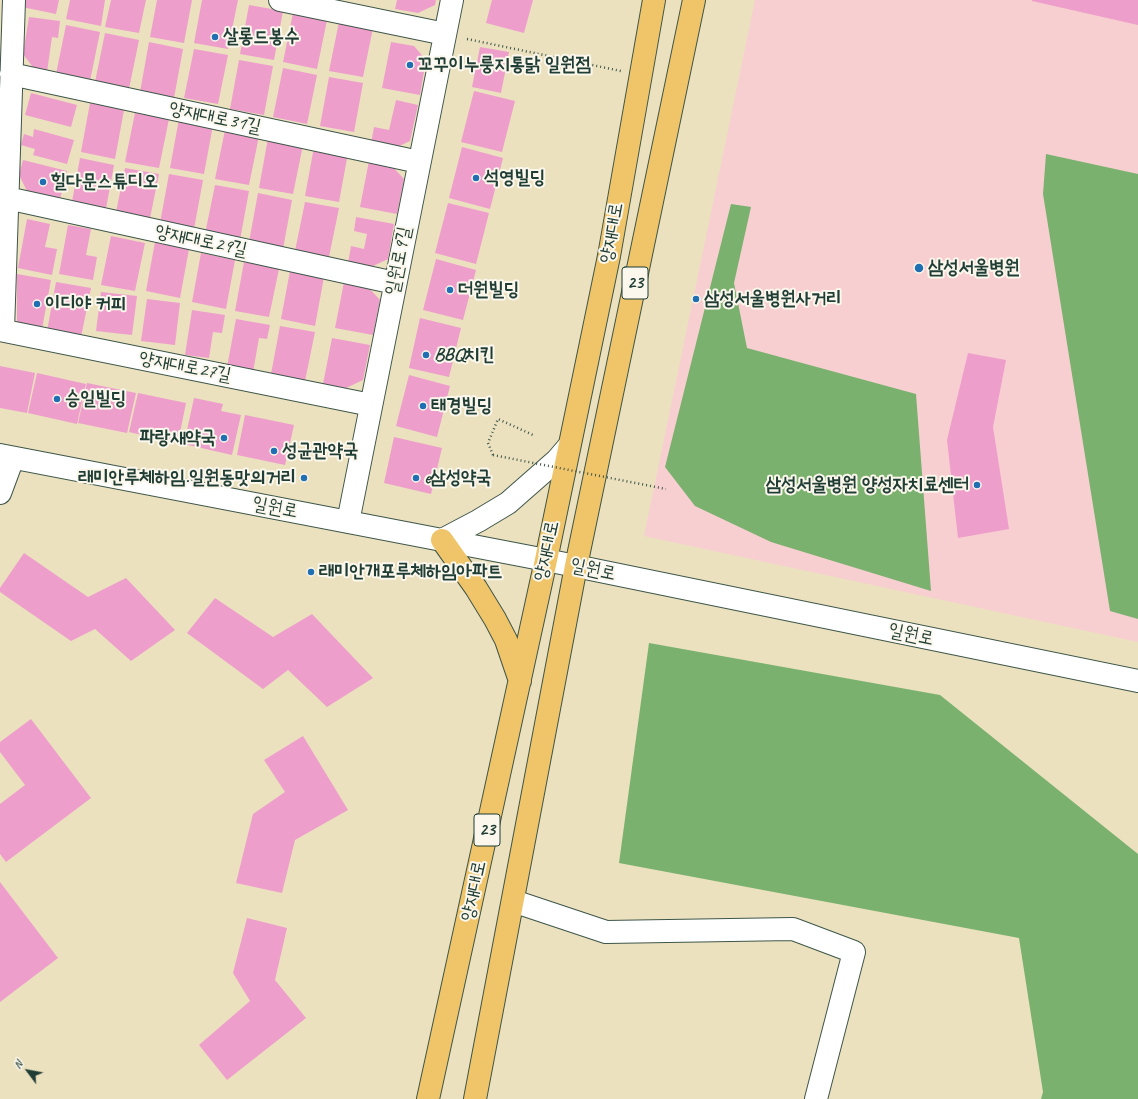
<!DOCTYPE html>
<meta charset="utf-8">
<style>
body{margin:0}
#map{position:relative;width:1138px;height:1099px;overflow:hidden;background:#ebe1bf;font-family:Caveat,sans-serif}
canvas{display:block}
.north{position:absolute;left:8px;top:1051px;width:40px;height:40px;-webkit-text-stroke:3px #fbf7ec;paint-order:stroke;rotate:302deg;font-size:11px;font-weight:700;line-height:16px;text-align:center;color:#1f3d34}
.north::after{content:'';display:block;margin:auto;width:14px;height:18px;background:#1f3d34;clip-path:polygon(50% 0,100% 100%,50% 72%,0 100%)}
</style>
<div id="map">
<canvas width="1138" height="1099"></canvas>
<div class="north">N</div>
</div>
<script>
const c = document.querySelector('canvas').getContext('2d');
c.lineJoin = 'round';
function paint(path, color) {
  c.fillStyle = color;
  c.fill(path, 'evenodd');
}
function toPath(rows) {
  const path = new Path2D();
  for (const r of rows) {
    path.moveTo(r[0], r[1]);
    for (let i = 2; i < r.length; i += 2) path.lineTo(r[i], r[i + 1]);
  }
  return path;
}
function stroke(path, color, width, dash) {
  c.strokeStyle = color;
  c.lineWidth = width;
  c.lineCap = dash ? 'butt' : 'round';
  c.setLineDash(dash || []);
  c.stroke(path);
}
function label(font, color, halo, rows, align = 'center') {
  c.font = font + ' Caveat,"Poor Story",sans-serif';
  c.lineWidth = 4;
  c.setLineDash([]);
  c.textBaseline = 'middle';
  c.strokeStyle = halo;
  c.fillStyle = color;
  for (const [text, x, y, turn = 0] of rows) {
    c.save();
    c.translate(x, y);
    c.rotate((+turn || 0) * Math.PI / 180);
    c.textAlign = isNaN(turn) ? turn : align;
    if (halo) c.strokeText(text, 0, 0);
    c.fillText(text, 0, 0);
    c.restore();
  }
}
paint(toPath([
 [755,0,1138,0,1138,642,644,536]
]), '#f7cfd0');
paint(toPath([
 [1046,154,1138,174,1138,619,1110,611,1043,194],
 [731,204,751,207,734,283,747,348,916,394,931,591,771,542,695,506,665,467],
 [649,643,940,695,1138,854,1138,1099,1041,1099,1043,1092,1019,938,619,863]
]), '#7ab16e');
paint(toPath([
 [24,0,59,0,56,14,22,7],
 [70,0,105,0,101,26,66,19],
 [111,0,146,0,139,33,105,27],
 [157,0,192,0,184,43,150,37],
 [202,0,238,0,228,49,194,43],
 [397,0,436,0,435,5,418,13,395,9],
 [492,0,533,0,524,33,486,23],
 [1032,0,1138,0,1138,25,1032,1],
 [249,5,283,11,274,60,240,54],
 [293,13,327,20,317,69,283,62],
 [29,17,60,21,58,38,52,37,47,72,35,70,23,54],
 [339,22,373,28,363,77,329,71],
 [66,25,100,32,90,81,56,74],
 [105,33,139,40,129,89,95,82],
 [149,42,183,49,174,98,140,92],
 [391,42,414,46,426,60,420,95,382,88],
 [480,47,509,52,501,93,472,87],
 [194,49,228,55,218,104,184,98],
 [239,60,273,66,264,115,230,109],
 [283,68,317,75,307,124,273,117],
 [329,77,363,83,354,132,320,126],
 [474,91,515,101,502,152,461,142],
 [31,93,77,105,71,127,25,115],
 [396,100,418,105,410,141,393,149,371,144,374,127,389,130],
 [90,103,124,110,115,159,81,152],
 [135,113,169,119,159,168,125,162],
 [179,119,213,125,204,174,170,168],
 [34,129,74,140,67,164,33,155,35,149,21,145,24,134,33,137],
 [225,130,259,136,249,185,215,179],
 [268,138,303,145,293,194,259,188],
 [314,147,348,153,339,202,305,196],
 [462,147,503,158,490,209,449,198],
 [80,158,114,165,105,214,71,207],
 [23,160,67,171,60,199,27,191,19,175],
 [369,161,391,165,404,179,397,214,360,207],
 [125,168,159,174,149,223,115,217],
 [169,174,203,180,194,229,160,223],
 [215,185,249,191,240,240,205,234],
 [258,193,292,200,283,249,249,242],
 [305,202,339,208,329,257,295,251],
 [448,203,489,213,476,264,435,253],
 [356,217,394,224,388,259,371,267,348,263,351,246,364,249,367,234,354,231],
 [27,219,50,224,45,247,57,249,52,275,18,268],
 [68,225,91,229,86,255,97,257,93,280,59,274],
 [111,236,145,243,135,291,101,285],
 [155,242,189,249,180,298,146,291],
 [201,253,235,260,226,309,192,302],
 [436,259,476,270,463,320,423,310],
 [244,262,279,269,269,317,235,311],
 [290,271,324,277,315,326,281,319],
 [17,274,51,280,42,329,17,324],
 [56,282,91,288,81,337,47,331],
 [344,282,367,286,380,300,373,335,335,328],
 [101,292,137,296,132,335,96,331],
 [147,299,180,303,175,345,141,341],
 [192,310,225,315,222,333,213,332,209,358,185,355],
 [420,318,461,328,449,377,409,368],
 [236,319,270,325,267,339,259,338,253,372,227,367],
 [280,326,315,332,305,381,271,374],
 [332,338,370,345,363,380,346,388,323,384],
 [968,353,1006,360,993,427,1009,529,958,538,947,440],
 [0,366,35,373,27,413,0,408],
 [37,373,86,384,77,424,28,413],
 [409,375,450,386,437,437,396,426],
 [87,383,136,393,127,433,78,423],
 [138,393,186,403,178,443,129,432],
 [194,398,223,404,221,411,241,415,232,455,184,444],
 [245,415,294,425,285,465,237,455],
 [394,437,442,448,431,494,384,483],
 [24,553,88,597,126,578,175,630,131,661,95,629,71,641,0,592,0,588],
 [215,598,273,637,312,614,373,678,327,707,288,670,263,689,187,633],
 [31,719,91,798,6,862,0,854,0,804,25,785,0,752,0,742],
 [303,736,348,810,295,840,282,893,236,883,253,814,285,792,264,760],
 [0,882,58,958,0,1002],
 [247,918,287,928,275,980,306,1018,227,1080,199,1045,250,1001,233,973]
]), '#ee9ecb');
const minor = toPath([
 [280,0,445,34],
 [11,74,419,162],
 [7,198,395,283],
 [0,330,371,405],
 [3,330,14,0],
 [0,455,546,560,1138,681],
 [0,493,13,458],
 [348,522,452,0],
 [442,540,478,521,508,503,557,460,569,446],
 [513,901,606,932,793,929,854,952,816,1099]
]);
const major = toPath([
 [442,540,476,588,495,619,506,640,520,681],
 [428,1099,546,560,609,256,654,0],
 [475,1099,576,566,694,0]
]);
stroke(minor, '#3e5649', 24);
stroke(major, '#3e5649', 24);
stroke(toPath([
 [467,39,621,71],
 [493,455,488,443,498,419,533,435]
]), '#3e5649', 2.5, [1, 3]);
stroke(minor, '#fff', 22);
stroke(major, '#f0c469', 22);
stroke(toPath([
 [493,455,666,489]
]), '#3e5649', 2.5, [1, 3]);
for (const [x, y, r, color] of [
 [215,37,4,"#1f6fb2"],
 [410,65,4,"#1f6fb2"],
 [476,178,4,"#1f6fb2"],
 [43,182,4,"#1f6fb2"],
 [919,268,5,"#1f6fb2"],
 [450,290,4,"#1f6fb2"],
 [696,299,4,"#1f6fb2"],
 [37,304,4,"#1f6fb2"],
 [426,355,4,"#1f6fb2"],
 [57,399,4,"#1f6fb2"],
 [423,406,4,"#1f6fb2"],
 [224,438,4,"#1f6fb2"],
 [274,451,4,"#1f6fb2"],
 [304,478,4,"#1f6fb2"],
 [416,478,4,"#1f6fb2"],
 [977,485,4,"#1f6fb2"],
 [311,572,4,"#1f6fb2"]
]) {
  const dot = new Path2D();
  dot.arc(x, y, r, 0, 2 * Math.PI);
  c.fillStyle = color;
  c.fill(dot);
  stroke(dot, '#fbf7ec', 1.5);
}
for (const [x, y, w] of [
 [635,283,26],
 [487,830,26]
]) {
  const box = new Path2D();
  box.roundRect(x - w / 2, y - 16, w, 32, 3);
  c.fillStyle = '#fbf7ec';
  c.fill(box);
  stroke(box, '#1f3d34', 1);
}
label('bold 18px', '#1f3d34', null, [
 ["23",635,283],
 ["23",487,830]
]);
label('bold 19px', '#1f3d34', '#fbf7ec', [
 ["살롱드봉수",223,37],
 ["꼬꾸이누룽지통닭 일원점",418,65],
 ["석영빌딩",484,178],
 ["힐다문스튜디오",51,182],
 ["삼성서울병원",928,268],
 ["더원빌딩",458,290],
 ["삼성서울병원사거리",704,299],
 ["이디야 커피",45,304],
 ["BBQ치킨",434,355],
 ["승일빌딩",65,399],
 ["태경빌딩",431,406],
 ["파랑새약국",216,438,"right"],
 ["성균관약국",282,451],
 ["래미안루체하임.일원동맛의거리",296,478,"right"],
 ["e삼성약국",424,478],
 ["삼성서울병원 양성자치료센터",969,485,"right"],
 ["래미안개포루체하임아파트",319,572]
], 'left');
label('19px', '#1f3d34', '#fbf7ec', [
 ["양재대로31길",215,118,12],
 ["양재대로",612,233,-80],
 ["양재대로29길",201,241,12],
 ["일원로9길",399,261,-79],
 ["양재대로27길",185,367,11],
 ["일원로",275,508,11],
 ["양재대로",547,551,-78],
 ["일원로",593,570,12],
 ["일원로",911,635,12],
 ["양재대로",474,891,-78]
]);
</script>
